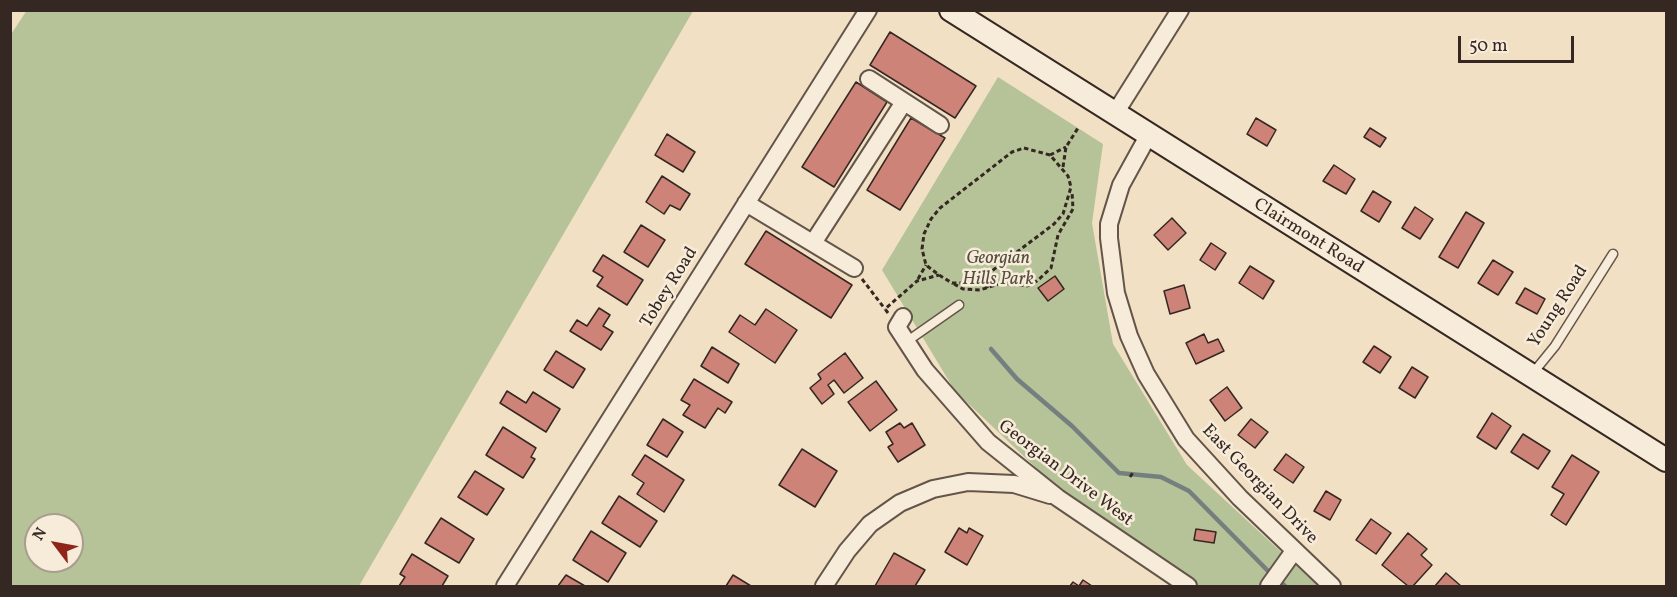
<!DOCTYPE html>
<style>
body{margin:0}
#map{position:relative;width:1677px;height:597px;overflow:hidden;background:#f2e0c5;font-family:Vollkorn,serif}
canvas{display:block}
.frame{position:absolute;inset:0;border:12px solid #352721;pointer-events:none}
.north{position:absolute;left:24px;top:513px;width:60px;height:60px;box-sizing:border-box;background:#f7ebd9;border:2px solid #a99d8f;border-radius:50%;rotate:302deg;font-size:16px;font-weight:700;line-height:24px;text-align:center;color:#352721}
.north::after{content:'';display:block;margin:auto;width:21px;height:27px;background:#8f2418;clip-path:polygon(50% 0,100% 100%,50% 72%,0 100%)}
.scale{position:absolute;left:1458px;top:36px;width:116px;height:27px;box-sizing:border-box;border:3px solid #352721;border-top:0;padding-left:8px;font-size:18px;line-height:21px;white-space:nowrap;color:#352721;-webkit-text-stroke:4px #f7ebd9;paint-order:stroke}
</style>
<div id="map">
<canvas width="1677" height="597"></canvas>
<div class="frame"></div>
<div class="north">N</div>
<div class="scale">50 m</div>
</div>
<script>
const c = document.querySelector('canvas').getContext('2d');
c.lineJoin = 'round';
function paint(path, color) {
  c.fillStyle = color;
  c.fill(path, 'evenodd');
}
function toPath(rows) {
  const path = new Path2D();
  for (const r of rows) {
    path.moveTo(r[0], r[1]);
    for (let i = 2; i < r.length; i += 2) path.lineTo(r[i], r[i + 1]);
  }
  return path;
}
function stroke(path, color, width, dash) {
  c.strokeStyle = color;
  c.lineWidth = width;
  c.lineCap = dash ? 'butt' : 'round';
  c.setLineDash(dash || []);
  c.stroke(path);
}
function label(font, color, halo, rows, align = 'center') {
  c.font = font + ' Vollkorn,serif';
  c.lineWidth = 5;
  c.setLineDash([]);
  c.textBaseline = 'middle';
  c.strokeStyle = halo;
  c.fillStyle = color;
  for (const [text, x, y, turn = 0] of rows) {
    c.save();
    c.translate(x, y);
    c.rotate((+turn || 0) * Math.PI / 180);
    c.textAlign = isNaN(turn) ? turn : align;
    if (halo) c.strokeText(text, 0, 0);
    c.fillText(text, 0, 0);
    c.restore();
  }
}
paint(toPath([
 [27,10,693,10,693,11,359,586,11,586,10,36],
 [36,525,72,525,72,561,36,561],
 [998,77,1103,144,1092,223,1113,344,1187,465,1318,586,1200,586,1051,482,955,391,882,270]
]), '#b6c398');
stroke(toPath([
 [991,349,1017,379,1072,426,1119,473,1161,477,1189,491,1271,574],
 [1278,580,1285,586]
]), '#757f7f', 4.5);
const building = toPath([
 [890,32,976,86,955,118,870,65,890,32],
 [856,82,887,102,834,187,802,167,856,82],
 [911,118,945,138,900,210,867,190,911,118],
 [1256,118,1276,130,1267,146,1247,134,1256,118],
 [1370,128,1386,138,1380,147,1364,137,1370,128],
 [667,134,695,152,683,172,655,155,667,134],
 [1334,165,1355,179,1346,194,1323,181,1334,165],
 [662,176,690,194,680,210,670,205,664,214,646,202,662,176],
 [1373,191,1391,202,1379,222,1361,211,1373,191],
 [1415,207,1433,219,1420,239,1402,228,1415,207],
 [1466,212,1484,223,1458,268,1439,257,1466,212],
 [1172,218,1186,233,1168,250,1154,235,1172,218],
 [641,225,665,240,648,267,624,252,641,225],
 [766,231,852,285,831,318,745,264,766,231],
 [1211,243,1226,253,1215,270,1200,260,1211,243],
 [603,255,643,280,627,305,597,286,603,277,593,271,603,255],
 [1493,260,1513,272,1498,295,1478,283,1493,260],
 [1250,266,1274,281,1263,299,1239,283,1250,266],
 [1055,276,1064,289,1048,301,1038,288,1055,276],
 [1184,285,1190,308,1170,314,1164,291,1184,285],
 [1525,288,1545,299,1537,314,1516,303,1525,288],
 [599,308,610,315,603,326,613,332,601,350,570,331,577,320,587,326,599,308],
 [766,309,797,330,775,363,729,332,740,315,755,325,766,309],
 [1204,334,1208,343,1218,339,1224,351,1196,364,1186,343,1204,334],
 [1374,346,1391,357,1380,373,1363,362,1374,346],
 [712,347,739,364,728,383,701,366,712,347],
 [556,351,585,369,573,388,544,370,556,351],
 [845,353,863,378,844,393,834,380,828,385,834,394,822,404,810,388,821,379,818,374,845,353],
 [1412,367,1428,377,1415,398,1399,388,1412,367],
 [694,379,732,402,725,413,718,408,705,428,683,415,690,405,681,400,694,379],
 [876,381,897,410,870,431,848,402,876,381],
 [1227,387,1242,408,1225,421,1210,400,1227,387],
 [507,391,526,403,533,392,560,409,546,432,500,403,507,391],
 [1492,413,1511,426,1496,449,1477,437,1492,413],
 [663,419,683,432,667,457,647,445,663,419],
 [1251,419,1268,432,1255,448,1238,435,1251,419],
 [900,423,904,428,912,423,925,445,898,462,888,447,893,444,886,432,900,423],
 [503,427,536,448,531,457,535,459,523,478,486,455,503,427],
 [1523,434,1550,451,1538,469,1511,452,1523,434],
 [802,449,837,471,815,507,779,485,802,449],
 [1286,454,1304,467,1293,483,1274,470,1286,454],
 [645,455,684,480,664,512,637,494,644,483,632,475,645,455],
 [1572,455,1599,472,1566,525,1551,515,1564,494,1552,487,1572,455],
 [475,471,504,489,487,515,458,497,475,471],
 [1326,491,1341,500,1330,520,1314,511,1326,491],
 [619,496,657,521,640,547,602,523,619,496],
 [441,518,474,539,459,563,425,543,441,518],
 [1371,519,1391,533,1376,554,1356,540,1371,519],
 [959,528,967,533,969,528,983,536,967,565,945,552,959,528],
 [1196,529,1216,532,1214,543,1194,540,1196,529],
 [591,531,626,553,608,582,573,560,591,531],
 [1408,533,1427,549,1421,555,1432,565,1413,586,1408,586,1382,565,1408,533],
 [894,553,925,570,915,586,875,586,894,553],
 [412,554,448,576,442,586,399,586,405,577,400,574,412,554],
 [1446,573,1461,586,1435,586,1446,573],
 [566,575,585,586,558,586,566,575],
 [733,575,751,586,726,586,733,575],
 [1083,580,1092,586,1070,586,1073,582,1079,586,1083,580]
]);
paint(building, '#ce8378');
stroke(building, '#352721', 1.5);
const lane = toPath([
 [906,342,959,305],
 [1533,373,1555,346,1613,254]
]);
const street = toPath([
 [869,79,940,125],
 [1114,115,1180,10],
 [1148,136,1121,185,1109,224,1109,238,1116,293,1129,336,1146,374,1186,439,1240,498,1332,586],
 [746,203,854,268],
 [813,243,904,102],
 [903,317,897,327,925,370,988,442,1058,498,1188,586],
 [505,586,868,10],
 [824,586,847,551,870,524,900,503,933,489,968,482,1014,484,1050,495],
 [1269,586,1294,551]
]);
const secondary = toPath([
 [951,10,1666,460]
]);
stroke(lane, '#64554a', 11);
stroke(street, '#64554a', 20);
stroke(secondary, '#352721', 26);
stroke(toPath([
 [1024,148,1050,155,1068,176,1071,187,1063,214,1054,224,976,283,952,283,939,275,926,265,922,249,924,234,931,219,940,208,1012,152,1024,148],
 [1050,155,1066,147],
 [1063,167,1066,147,1078,128],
 [983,277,988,289],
 [862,279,885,309],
 [918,279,926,265],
 [954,284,963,289,980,290,1002,283,1027,286,1037,281,1051,268,1058,235,1073,209,1072,192],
 [888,313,885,309,917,281,939,275],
 [1130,477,1134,471]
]), '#352721', 3, [4.5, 3]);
stroke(lane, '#f7ebd9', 8);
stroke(street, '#f7ebd9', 16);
stroke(secondary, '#f7ebd9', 22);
label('18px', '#352721', '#f7ebd9', [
 ["Clairmont Road",1308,237,32],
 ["Tobey Road",670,288,-58],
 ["Young Road",1559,307,-57],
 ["Georgian Drive West",1065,474,37],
 ["East Georgian Drive",1259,485,46]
]);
label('italic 18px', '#554e3f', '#f7ebd9', [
 ["Georgian",998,260],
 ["Hills Park",998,281]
]);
</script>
